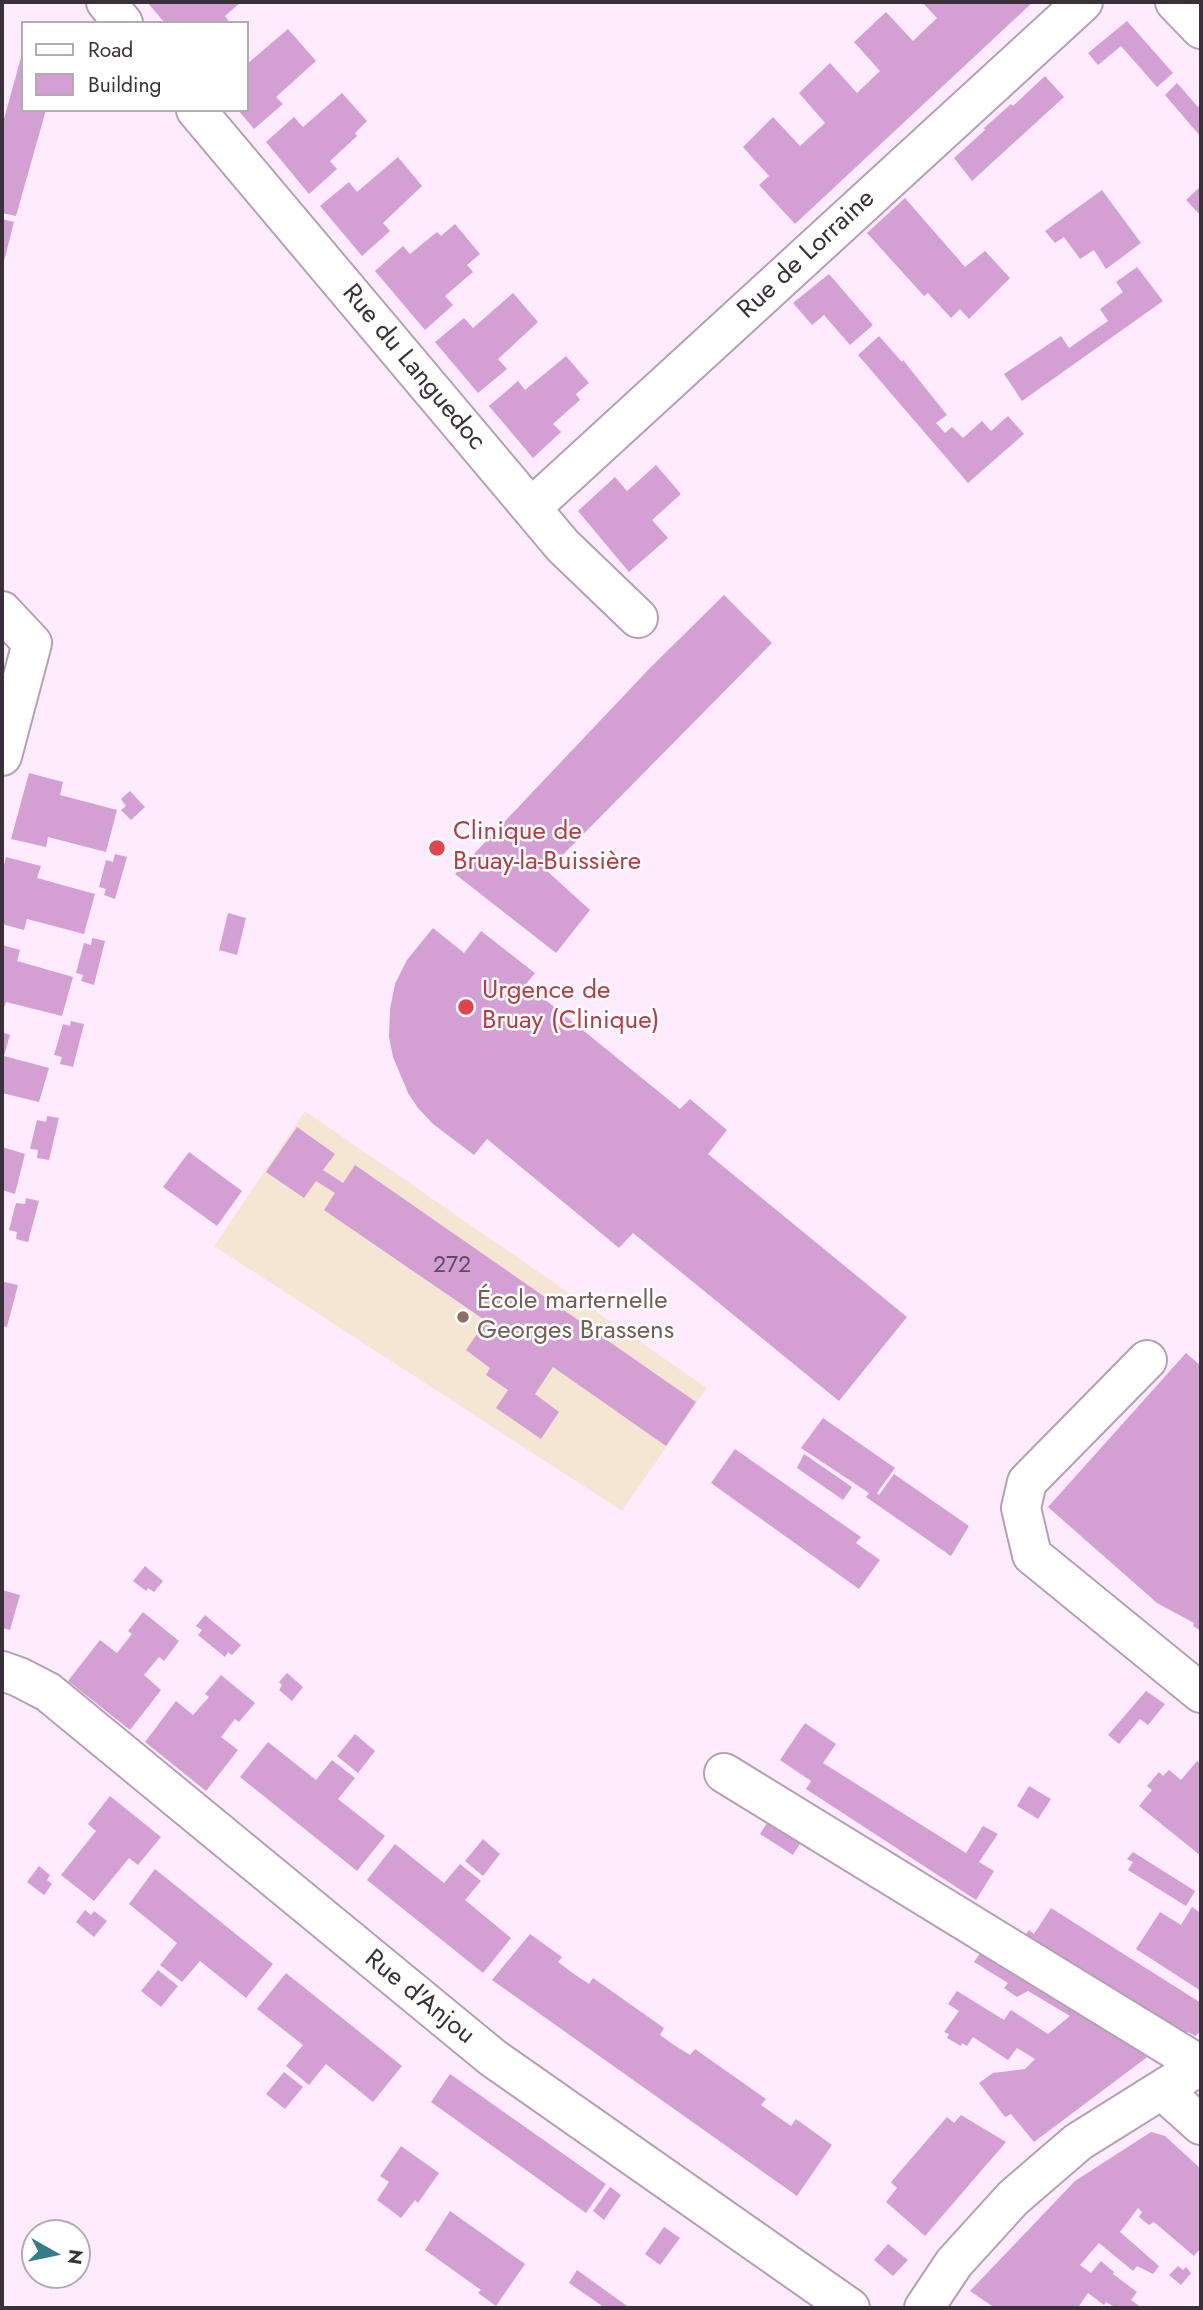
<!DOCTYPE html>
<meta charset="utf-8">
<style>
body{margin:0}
#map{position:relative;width:1203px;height:2310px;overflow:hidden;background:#ffeafe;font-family:Jost,sans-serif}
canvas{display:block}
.frame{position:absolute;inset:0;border:4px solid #3a303a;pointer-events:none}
.legend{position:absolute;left:21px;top:21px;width:228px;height:91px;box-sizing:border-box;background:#fff;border:2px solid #b0acb0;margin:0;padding:9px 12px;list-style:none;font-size:21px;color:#3a303a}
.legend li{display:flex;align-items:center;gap:14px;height:35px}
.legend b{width:35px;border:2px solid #b0acb0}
.north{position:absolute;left:21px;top:2219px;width:70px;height:70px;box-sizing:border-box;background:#fff;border:2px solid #b0acb0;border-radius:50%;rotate:99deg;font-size:19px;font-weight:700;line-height:28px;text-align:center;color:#3a303a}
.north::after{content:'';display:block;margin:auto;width:24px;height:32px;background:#367c88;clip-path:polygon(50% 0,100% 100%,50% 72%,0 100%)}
</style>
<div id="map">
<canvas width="1203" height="2310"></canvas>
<div class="frame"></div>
<ul class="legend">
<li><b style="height:9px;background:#fff"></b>Road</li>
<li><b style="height:19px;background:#d4a0d4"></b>Building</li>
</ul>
<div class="north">N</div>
</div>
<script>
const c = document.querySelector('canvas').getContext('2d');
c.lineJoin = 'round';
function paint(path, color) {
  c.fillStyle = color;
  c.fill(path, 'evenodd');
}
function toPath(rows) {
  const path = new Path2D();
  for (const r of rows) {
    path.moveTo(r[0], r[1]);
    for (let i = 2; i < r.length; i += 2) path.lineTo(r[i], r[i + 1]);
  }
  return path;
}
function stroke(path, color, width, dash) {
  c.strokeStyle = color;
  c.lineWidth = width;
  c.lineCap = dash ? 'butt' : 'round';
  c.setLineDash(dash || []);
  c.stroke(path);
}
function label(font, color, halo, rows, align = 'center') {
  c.font = font + ' Jost,sans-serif';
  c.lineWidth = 5;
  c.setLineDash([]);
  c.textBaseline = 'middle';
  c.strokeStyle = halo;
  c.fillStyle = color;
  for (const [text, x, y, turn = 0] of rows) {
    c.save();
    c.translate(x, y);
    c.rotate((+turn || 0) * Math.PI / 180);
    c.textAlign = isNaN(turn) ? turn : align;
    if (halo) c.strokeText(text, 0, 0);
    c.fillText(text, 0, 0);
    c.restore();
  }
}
paint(toPath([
 [305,1111,707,1388,622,1511,214,1246]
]), '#f4e6d2');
paint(toPath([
 [147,2,241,2,225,16,230,23,165,23],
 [922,2,1033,2,795,224,759,185,769,176,743,147,773,117,800,146,825,123,799,93,830,63,857,93,880,71,854,42,886,12,913,41,937,18],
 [1127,21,1173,73,1157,87,1121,46,1098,65,1088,53],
 [288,29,316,61,276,97,283,104,254,129,238,110,247,110,247,64],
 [22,54,23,110,46,110,16,216,2,213,2,126],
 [1045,76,1064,97,972,181,954,158,985,130,984,128,1011,104,1013,106],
 [1177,83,1198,107,1201,104,1201,137,1165,95],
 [342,93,367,121,355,133,357,136,330,161,337,169,309,194,266,142,294,117,303,127],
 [398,157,422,186,383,223,390,231,362,256,320,206,349,182,357,192],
 [1201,186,1201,216,1186,200],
 [1102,190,1141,243,1106,269,1094,250,1080,259,1064,237,1055,243,1045,231],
 [905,198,965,267,985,251,1010,278,969,319,960,309,951,318,928,293,924,296,867,233],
 [2,219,14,222,3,265,2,265],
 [455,224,480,254,467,265,473,272,445,296,453,305,425,330,375,271,403,246,410,254,437,232,441,236],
 [1137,267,1163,301,1022,401,1004,374,1061,336,1069,348,1108,321,1100,309,1123,292,1116,282],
 [829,274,873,325,850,345,824,315,812,325,793,303],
 [513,293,538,322,498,359,507,369,478,393,435,342,464,318,473,328],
 [879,336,902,362,903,360,947,415,936,423,945,433,952,427,963,438,982,421,991,431,1008,416,1024,434,968,483,858,355],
 [566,356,589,383,576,394,580,400,553,424,561,432,533,458,489,406,518,381,525,390],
 [656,465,681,494,652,520,668,538,629,572,578,511,615,477,627,491],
 [724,595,772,643,547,871,590,910,556,953,455,874,650,668],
 [29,773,63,782,60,795,117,810,106,852,48,837,46,847,11,839],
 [130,791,145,807,131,820,121,810,126,806,121,799],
 [115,854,127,857,115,899,104,895,106,889,99,887,106,860,113,862],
 [6,857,41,866,37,878,95,894,84,934,27,919,24,930,2,924,2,873],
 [228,913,246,918,237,955,219,950],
 [433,928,464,953,481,931,535,973,526,984,680,1109,690,1099,727,1130,708,1154,907,1317,839,1401,633,1233,619,1248,487,1139,474,1155,433,1124,418,1108,408,1093,393,1057,389,1037,390,1009,395,984,407,960],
 [92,938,105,941,94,985,81,981,83,975,76,973,84,943,91,945],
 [2,945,20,950,17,961,73,977,62,1016,6,1002,2,1013],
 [71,1021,84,1024,73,1067,60,1064,62,1057,54,1055,63,1024,70,1026],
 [2,1032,10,1035,4,1056,49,1068,39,1102,2,1093],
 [47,1116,59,1118,49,1160,37,1158,38,1150,30,1149,37,1120,46,1122],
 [297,1127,335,1154,323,1170,343,1183,355,1165,696,1402,666,1446,553,1367,535,1394,559,1412,541,1439,496,1408,508,1390,486,1375,490,1368,466,1350,486,1321,324,1210,335,1193,316,1181,304,1198,266,1172],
 [2,1147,25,1154,15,1194,2,1190],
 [189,1152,242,1191,217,1226,163,1187],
 [26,1198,39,1201,28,1242,16,1239,17,1232,9,1230,16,1203,25,1204],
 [4,1282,18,1285,7,1327,2,1326,2,1287],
 [1186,1353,1201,1366,1201,1631,1193,1626,1194,1623,1157,1603,1048,1507],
 [823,1418,895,1468,877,1493,879,1495,894,1474,969,1526,951,1556,866,1497,869,1493,801,1448],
 [735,1449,861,1537,856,1543,880,1560,859,1589,711,1483],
 [804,1454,852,1487,843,1500,797,1468],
 [145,1566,163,1581,154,1592,148,1588,146,1591,133,1581],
 [2,1590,20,1595,10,1630,2,1628],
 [143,1612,179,1641,164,1661,159,1657,144,1675,161,1690,130,1730,68,1681,100,1640,117,1653,132,1634,128,1631],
 [205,1615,241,1645,232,1655,228,1652,225,1657,198,1635,202,1630,196,1626],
 [287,1673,303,1687,292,1701,279,1690,282,1685,279,1682],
 [221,1675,255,1703,239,1722,235,1719,221,1737,238,1750,206,1791,145,1742,176,1701,193,1715,209,1697,205,1694],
 [1146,1691,1165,1704,1148,1725,1140,1719,1119,1744,1108,1735],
 [805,1723,836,1744,823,1763,966,1853,983,1826,998,1834,979,1862,994,1871,976,1900,806,1789,811,1781,780,1760],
 [355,1734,375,1751,358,1773,337,1756],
 [268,1742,316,1780,332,1760,355,1778,338,1799,385,1836,357,1871,240,1777],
 [1197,1761,1201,1764,1201,1856,1139,1806,1152,1790,1147,1786,1159,1772,1163,1776,1169,1770,1181,1780],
 [1029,1786,1051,1799,1038,1819,1017,1806],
 [110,1796,161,1837,138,1865,129,1858,94,1901,61,1875,96,1831,88,1824],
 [776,1809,809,1829,793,1855,760,1834],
 [483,1839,500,1854,483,1876,465,1861],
 [395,1844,444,1883,460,1864,481,1881,465,1900,511,1938,483,1973,367,1880],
 [1133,1852,1195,1891,1186,1906,1128,1870,1133,1862,1127,1859],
 [39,1866,50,1875,47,1880,52,1884,44,1895,27,1882],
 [155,1869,273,1964,246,1998,200,1961,182,1982,160,1965,177,1943,129,1904],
 [1192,1907,1201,1913,1201,1991,1136,1949,1160,1912,1181,1925],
 [1051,1908,1201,2003,1201,2031,1195,2036,1188,2032,1178,2047,1019,1944,1029,1930,1034,1934],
 [85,1910,91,1915,94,1911,107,1921,94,1937,76,1922],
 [530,1934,562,1957,558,1962,574,1974,589,1984,593,1978,664,2028,660,2035,674,2045,690,2055,695,2049,766,2099,761,2105,791,2126,796,2119,832,2145,797,2196,492,1980],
 [987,1943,1154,2052,1034,2142,1011,2114,1005,2117,979,2083,993,2073,1025,2069,1035,2059,1017,2048,1008,2060,973,2037,967,2046,962,2043,961,2046,947,2038,949,2034,944,2032,959,2011,948,2004,957,1991,1004,2020,1011,2010,1048,2034,1070,2016,1028,1991,1017,1997,1004,1988,1008,1983,974,1962],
 [158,1970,178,1986,161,2007,141,1991],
 [286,1973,402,2066,373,2102,326,2064,309,2085,286,2066,303,2045,257,2009],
 [284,2072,303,2087,285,2109,266,2094],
 [450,2074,606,2184,586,2213,431,2102],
 [961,2115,1006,2142,925,2236,886,2202,897,2188,891,2182,947,2117,954,2123],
 [1151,2132,1165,2136,1201,2169,1201,2253,1199,2250,1194,2256,1154,2222,1149,2225,1139,2217,1142,2212,1138,2208,1120,2232,1159,2266,1153,2274,1137,2266,1133,2271,1099,2243,1080,2265,1091,2273,1101,2261,1114,2272,1113,2274,1137,2292,1131,2300,1142,2308,1116,2308,1106,2302,1104,2305,1088,2293,1079,2306,1082,2308,995,2308,970,2291,1075,2181],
 [401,2146,439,2173,418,2203,415,2200,401,2218,377,2200,389,2182,380,2176],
 [610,2187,621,2195,604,2220,593,2211],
 [450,2211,525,2264,496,2306,478,2293,481,2290,425,2250],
 [664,2227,680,2238,660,2265,645,2254],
 [888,2244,908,2260,893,2276,874,2260],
 [1178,2266,1183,2270,1186,2267,1191,2273,1181,2285,1169,2275],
 [577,2270,627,2306,625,2308,605,2308,569,2283]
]), '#d4a0d4');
const minor = toPath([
 [106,2,123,23],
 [1175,2,1201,29],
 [196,110,563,546,638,618],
 [531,508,1083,2],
 [2,611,32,643,2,756],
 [1147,1360,1027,1482,1021,1508,1032,1555,1201,1693],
 [2,1671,19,1677,48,1692,493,2058,850,2308],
 [724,1773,1200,2065],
 [1162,2090,1201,2125],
 [924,2308,954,2263,1013,2198,1078,2142,1201,2065]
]);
stroke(minor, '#b79fb6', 42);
stroke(minor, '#fff', 38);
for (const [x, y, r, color] of [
 [437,848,9,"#e0444e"],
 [466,1007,9,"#e0444e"],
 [463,1317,7,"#8d6e63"]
]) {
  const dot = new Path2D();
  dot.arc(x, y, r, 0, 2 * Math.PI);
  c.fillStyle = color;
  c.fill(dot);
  stroke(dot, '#fff', 2.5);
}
label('23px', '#604c60', null, [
 ["272",452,1266]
]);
label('26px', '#3a303a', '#fff', [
 ["Rue de Lorraine",807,255,-43],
 ["Rue du Languedoc",413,368,50],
 ["Rue d'Anjou",419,1998,39]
]);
label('26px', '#be3a42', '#fff', [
 ["Clinique de",453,833],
 ["Bruay-la-Buissière",453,863],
 ["Urgence de",482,992],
 ["Bruay (Clinique)",482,1022]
], 'left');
label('26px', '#785e54', '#fff', [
 ["École marternelle",477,1302],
 ["Georges Brassens",477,1332]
], 'left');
</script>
